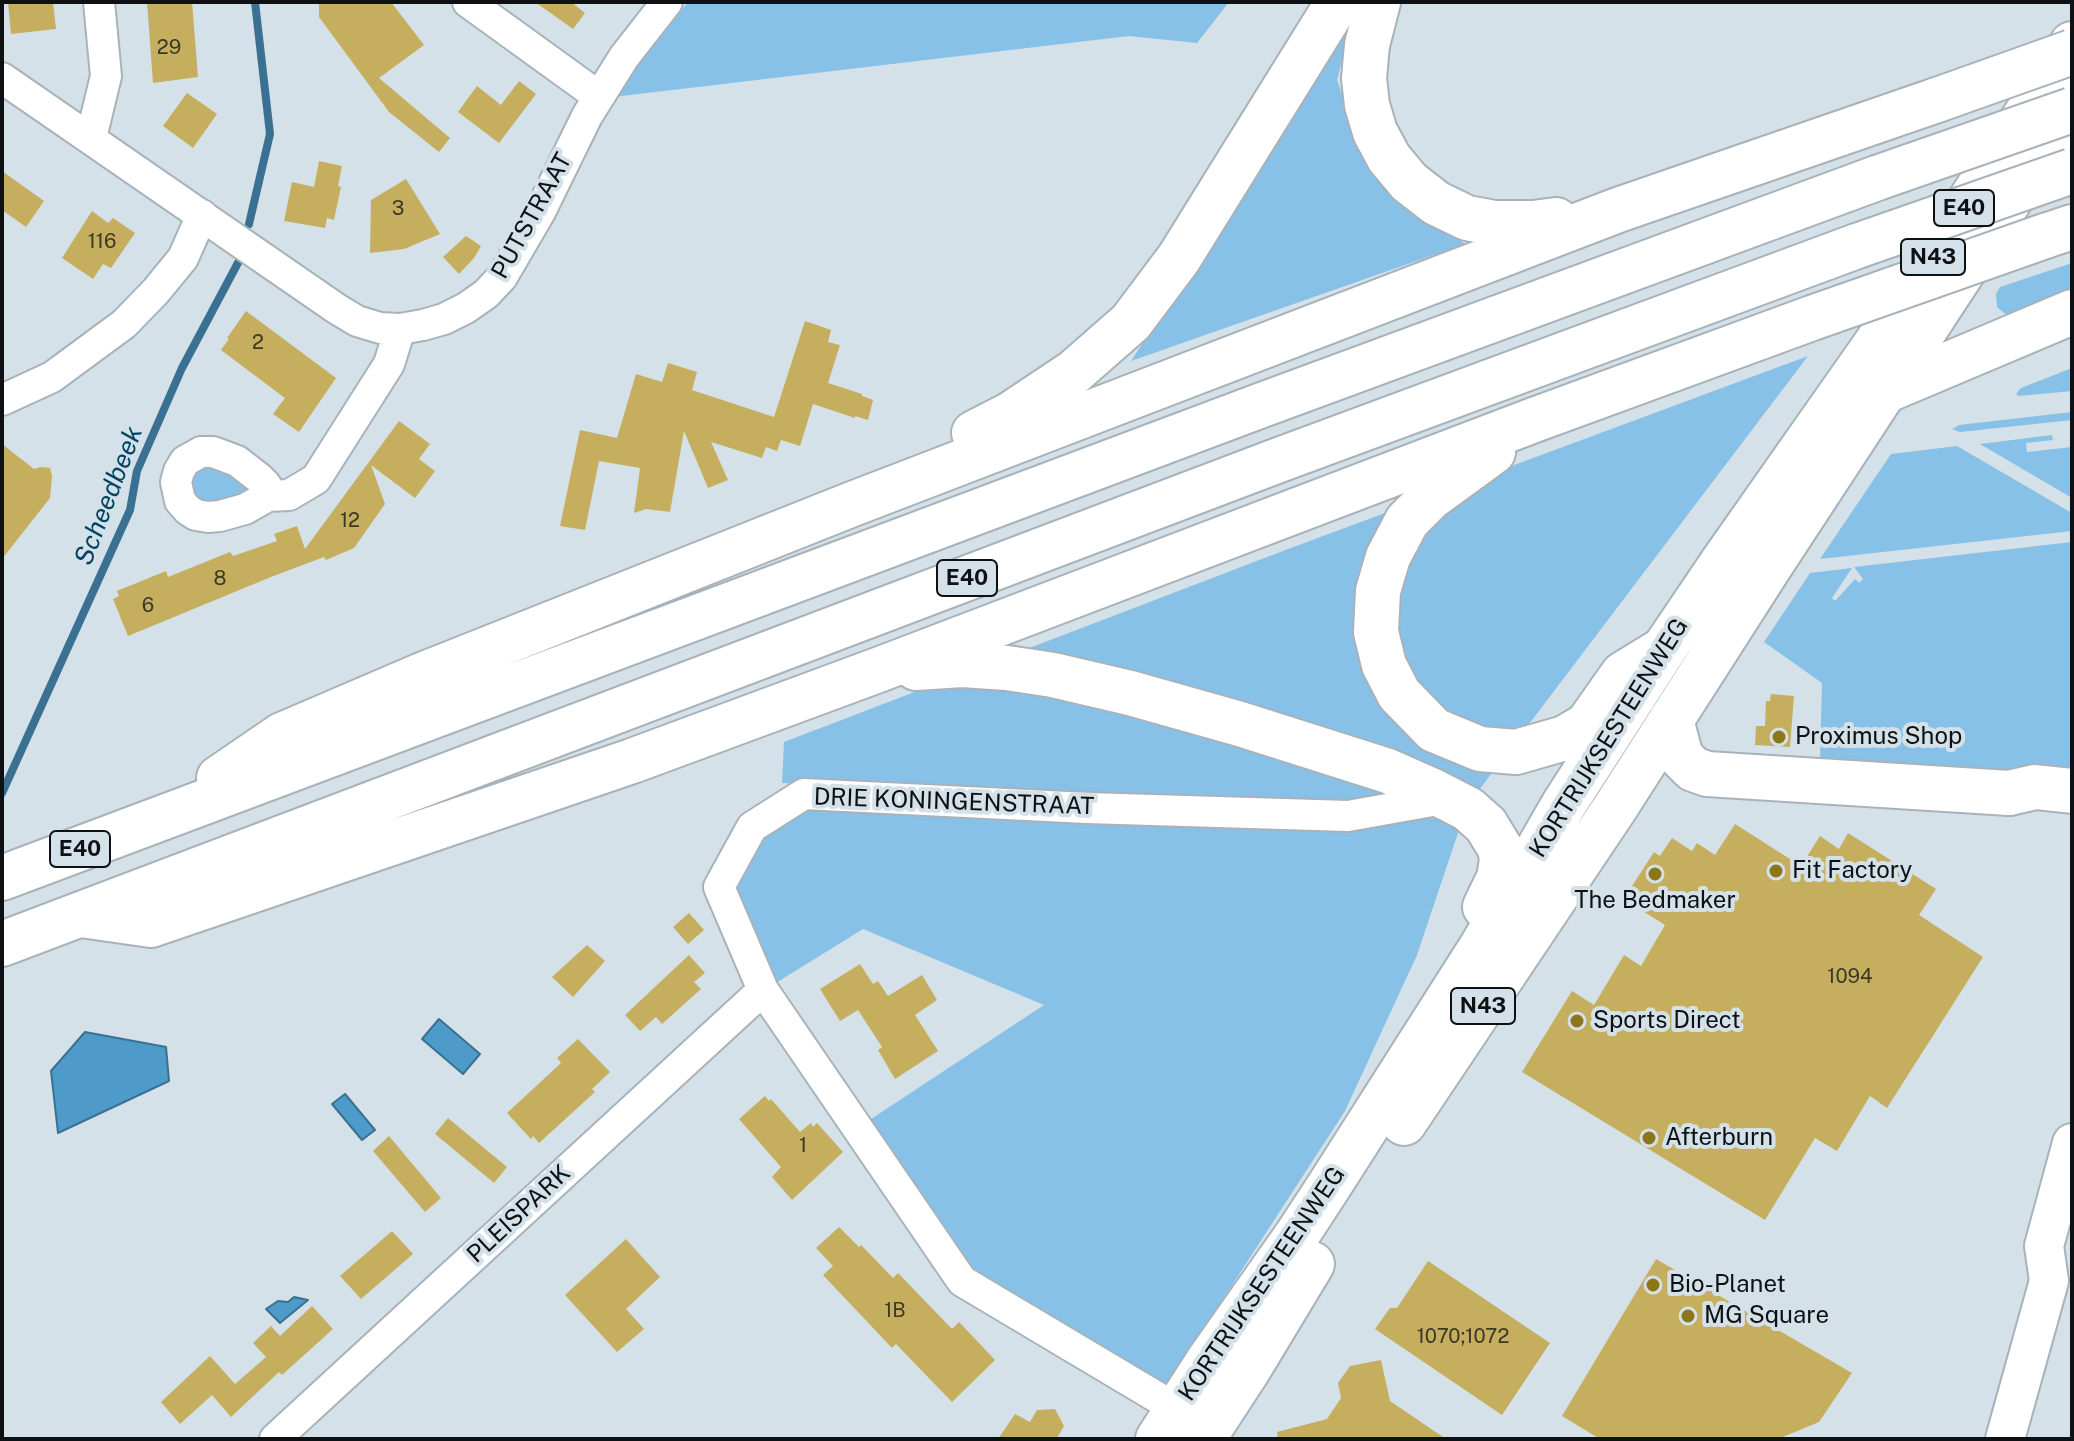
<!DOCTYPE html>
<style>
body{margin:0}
#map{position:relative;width:2074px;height:1441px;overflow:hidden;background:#d5e1e8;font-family:"Public Sans",sans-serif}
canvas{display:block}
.frame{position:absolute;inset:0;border:4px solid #0d1114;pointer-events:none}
</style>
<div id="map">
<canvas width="2074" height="1441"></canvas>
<div class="frame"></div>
</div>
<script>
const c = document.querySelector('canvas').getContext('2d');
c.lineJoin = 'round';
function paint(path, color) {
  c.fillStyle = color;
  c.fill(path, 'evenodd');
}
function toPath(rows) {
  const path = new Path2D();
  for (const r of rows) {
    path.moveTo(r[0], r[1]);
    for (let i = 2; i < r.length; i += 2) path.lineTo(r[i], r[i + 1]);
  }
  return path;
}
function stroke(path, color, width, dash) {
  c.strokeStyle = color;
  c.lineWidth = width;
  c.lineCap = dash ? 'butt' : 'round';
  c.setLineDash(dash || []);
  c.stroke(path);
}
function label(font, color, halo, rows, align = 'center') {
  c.font = font + ' "Public Sans",sans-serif';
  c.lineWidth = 8;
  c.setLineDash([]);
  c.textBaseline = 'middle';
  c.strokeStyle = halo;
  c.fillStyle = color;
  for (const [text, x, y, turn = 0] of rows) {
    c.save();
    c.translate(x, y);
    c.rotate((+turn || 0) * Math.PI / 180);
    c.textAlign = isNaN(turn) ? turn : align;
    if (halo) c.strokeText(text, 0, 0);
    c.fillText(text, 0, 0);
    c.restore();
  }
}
paint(toPath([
 [688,2,1229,2,1197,43,1129,36,613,97],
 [1350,28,1337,80,1357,138,1379,183,1408,208,1443,228,1465,244,1131,361],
 [2072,263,2072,301,2009,317,1997,307,1996,294,2000,287],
 [1808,356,1476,794,1325,804,782,783,784,742,1288,549],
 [2072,368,2072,391,2019,396,2016,394,2021,388],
 [2072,412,2072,420,1960,432,1952,429,1959,425],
 [2052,435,2053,440,2026,443,2027,452,2072,447,2072,498,1980,444],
 [1957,446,2072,513,2072,531,1820,559,1891,454],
 [204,458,256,487,249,497,207,506,184,488],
 [2072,542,2072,780,1820,764,1822,683,1764,642,1810,573,1852,568,1832,598,1835,601,1855,579,1859,583,1863,579,1854,567],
 [811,801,1343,825,1438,818,1460,827,1417,955,1345,1111,1164,1390,969,1280,865,1123,1044,1005,863,929,771,986,728,891,756,837]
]), '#87c1e7');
const water = toPath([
 [439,1019,480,1054,463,1074,422,1039,439,1019],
 [85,1032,166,1047,169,1081,58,1133,51,1071,85,1032],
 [345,1094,375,1130,362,1140,332,1104,345,1094],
 [294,1297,308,1300,280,1323,266,1309,278,1301,288,1302,294,1297]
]);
paint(water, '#4e9ac9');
stroke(water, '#3a7193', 2);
stroke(toPath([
 [249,224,270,134,255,2],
 [2,793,130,510,137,471,182,368,240,259]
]), '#3a7193', 8);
paint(toPath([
 [8,2,53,2,56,29,11,34],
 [147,2,192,2,198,77,153,83],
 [319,2,391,2,424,45,379,78,450,138,439,152,389,112,319,17],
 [535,2,571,2,585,13,573,29],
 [519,81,536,94,499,143,458,112,477,86,501,105],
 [187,93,217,114,193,148,163,126],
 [319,161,342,166,338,186,341,187,334,220,327,218,325,228,284,221,292,182,314,187],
 [2,171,44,201,26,227,2,210],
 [406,179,440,234,404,249,370,253,371,200],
 [92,211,108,223,113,218,135,233,111,268,103,264,93,279,62,258],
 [466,236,481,246,474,258,459,274,443,257],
 [246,311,336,378,299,432,273,414,285,398,221,350,229,339,227,338],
 [805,321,831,330,828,342,840,345,828,383,862,394,862,396,873,400,868,420,855,416,855,418,813,404,800,446,781,440,777,451,766,447,762,458,711,442,728,480,708,488,684,431,670,512,646,509,634,513,640,468,599,461,585,530,560,526,580,430,617,438,636,374,662,382,668,363,697,372,692,390,774,417],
 [399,421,430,444,419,459,435,471,415,498,371,465,385,504,354,548,326,560,324,557,271,577,128,636,113,599,119,596,117,591,166,571,168,577,230,552,233,556,277,541,274,534,297,526,305,549],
 [2,444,34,469,41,467,50,468,52,476,50,498,2,559],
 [1771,694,1794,696,1790,747,1755,745,1756,726,1765,726,1766,701,1770,701],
 [1735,824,1801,866,1820,836,1839,849,1848,833,1936,889,1919,915,1983,957,1887,1108,1870,1096,1837,1151,1815,1138,1765,1220,1522,1072,1572,991,1594,1005,1624,955,1641,966,1665,925,1630,903,1632,901,1625,897,1654,852,1660,856,1672,838,1692,851,1697,843,1715,855],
 [689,913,704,930,688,944,673,927],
 [587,945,605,961,573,997,552,977],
 [689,955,705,973,694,982,701,989,662,1024,656,1017,640,1031,625,1015],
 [860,964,873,984,878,981,888,996,922,975,937,1000,915,1015,938,1051,895,1079,878,1050,882,1047,858,1010,840,1021,820,989],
 [578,1039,610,1072,592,1089,595,1092,539,1143,533,1136,531,1139,507,1113,561,1063,557,1058],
 [765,1096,769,1101,771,1099,800,1132,811,1123,813,1127,817,1123,843,1152,792,1200,772,1177,781,1167,739,1119],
 [448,1118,507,1167,494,1183,435,1134],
 [389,1136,441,1198,425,1212,373,1151],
 [839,1227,859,1247,861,1245,893,1278,898,1273,952,1329,959,1322,995,1360,952,1402,896,1344,892,1348,823,1275,833,1266,816,1248],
 [392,1231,413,1254,361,1299,340,1276],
 [626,1239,660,1277,626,1309,644,1329,617,1352,565,1295],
 [1656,1259,1852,1373,1819,1422,1778,1439,1600,1439,1562,1416],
 [1428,1261,1550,1343,1502,1415,1375,1329,1390,1308,1397,1308],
 [312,1306,333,1329,282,1375,279,1372,231,1417,212,1395,180,1424,161,1402,210,1356,235,1384,266,1357,253,1343,271,1326,280,1336],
 [1381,1360,1390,1401,1446,1439,1278,1439,1277,1432,1327,1419,1341,1398,1338,1383,1350,1366],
 [1055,1409,1064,1426,1057,1438,1059,1439,998,1439,1015,1414,1030,1422,1037,1410]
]), '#c5ae5e');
const minor = toPath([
 [468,2,598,96],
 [2,78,337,309,357,321,380,328,400,329,423,325,444,319,466,308,486,294,502,277,540,212,587,116,624,57,667,2],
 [91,138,106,76,99,2],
 [2,400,52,377,124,324,156,291,183,258,202,215],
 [201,452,213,452,237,461,259,478,266,485,268,496,245,509,220,516,208,517,196,515,188,510,180,501,176,482,179,471,185,461,201,452],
 [268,496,289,495,316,479,389,364,400,329],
 [1184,1431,1160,1399,962,1281,763,990,719,887,752,827,804,794,1087,808,1348,816,1449,798],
 [275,1439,763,990]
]);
const tertiary = toPath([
 [2005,1439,2049,1281,2044,1246,2072,1143]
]);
const primary = toPath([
 [1671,720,1681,757,1693,769,1707,774,2009,793],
 [1433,791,1468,809,1486,825,1500,848,1502,860,1499,878,1485,907],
 [1404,1123,1615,808,1768,569,2072,105],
 [1158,1439,1209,1360,1297,1235,1329,1186,1482,946,1564,804,1664,649,1722,563,1885,331,2072,44],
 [1203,1439,1248,1370,1312,1264]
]);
const motorway = toPath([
 [1378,2,1367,45,1364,78,1367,105,1375,132,1389,158,1409,182,1436,203,1467,218,1494,223,1533,223,1556,220],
 [2045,236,2072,227],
 [1885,391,2072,312],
 [974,433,1011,414,1074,372,1131,322,1179,258,1338,2],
 [1493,452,1430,498,1407,521,1388,557,1378,591,1376,632,1384,665,1399,694,1434,730,1480,749,1516,752,1565,738,1587,725,1623,674,1664,649],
 [916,668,962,665,1007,668,1053,675,1130,693,1240,724,1388,771,1433,791],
 [219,778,282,735,422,675,855,503,1618,210,1937,100],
 [2009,793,2035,787,2072,791],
 [2,878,1262,405,1877,178],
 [81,915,151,925,632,761,878,670,1534,420,1812,318],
 [2,944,1279,460,1857,246]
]);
stroke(minor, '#a8b2ba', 34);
stroke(tertiary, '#a8b2ba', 42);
stroke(primary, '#a8b2ba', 48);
stroke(motorway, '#a8b2ba', 48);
stroke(minor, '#fff', 30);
stroke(tertiary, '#fff', 38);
stroke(primary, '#fff', 44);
stroke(motorway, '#fff', 44);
const motorwayBridge = toPath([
 [1937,100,2072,52],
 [1877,178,2072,110],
 [1857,246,2072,171],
 [1812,318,2045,236]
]);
stroke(motorwayBridge, '#a8b2ba', 48, []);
stroke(motorwayBridge, '#fff', 44);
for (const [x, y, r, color] of [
 [1779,737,8,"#8d7519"],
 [1776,871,8,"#8d7519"],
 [1655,874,8,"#8d7519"],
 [1577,1021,8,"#8d7519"],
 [1649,1138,8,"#8d7519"],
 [1653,1285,8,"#8d7519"],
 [1688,1316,8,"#8d7519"]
]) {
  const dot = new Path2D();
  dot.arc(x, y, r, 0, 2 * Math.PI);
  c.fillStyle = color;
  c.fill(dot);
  stroke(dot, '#d5e1e8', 3);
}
label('20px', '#3b3826', null, [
 ["29",169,48],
 ["3",398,209],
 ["116",102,242],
 ["2",258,343],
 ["12",350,521],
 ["8",220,579],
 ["6",148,606],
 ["1094",1850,977],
 ["1",803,1146],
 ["1B",895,1311],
 ["1070;1072",1463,1337]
]);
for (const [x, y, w] of [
 [1964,208,60],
 [1933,257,64],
 [967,578,60],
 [80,849,60],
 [1483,1006,64]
]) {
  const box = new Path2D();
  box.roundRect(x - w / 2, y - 18, w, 36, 6);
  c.fillStyle = '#d5e1e8';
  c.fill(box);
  stroke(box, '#0d1114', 2);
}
label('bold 22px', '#0d1114', null, [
 ["E40",1964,208],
 ["N43",1933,257],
 ["E40",967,578],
 ["E40",80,849],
 ["N43",1483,1006]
]);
label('24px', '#0d1114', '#d5e1e8', [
 ["PUTSTRAAT",532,216,-61],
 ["KORTRIJKSESTEENWEG",1609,738,-58],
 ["DRIE KONINGENSTRAAT",954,802,2],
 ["PLEISPARK",519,1214,-43],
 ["KORTRIJKSESTEENWEG",1262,1284,-56]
]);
label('24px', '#0d1114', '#d5e1e8', [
 ["Proximus Shop",1795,737],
 ["Fit Factory",1792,871],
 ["The Bedmaker",1655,901,"center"],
 ["Sports Direct",1593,1021],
 ["Afterburn",1665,1138],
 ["Bio-Planet",1669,1285],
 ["MG Square",1704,1316]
], 'left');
label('italic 26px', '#014363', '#d5e1e8', [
 ["Scheedbeek",109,496,-69]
]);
</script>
